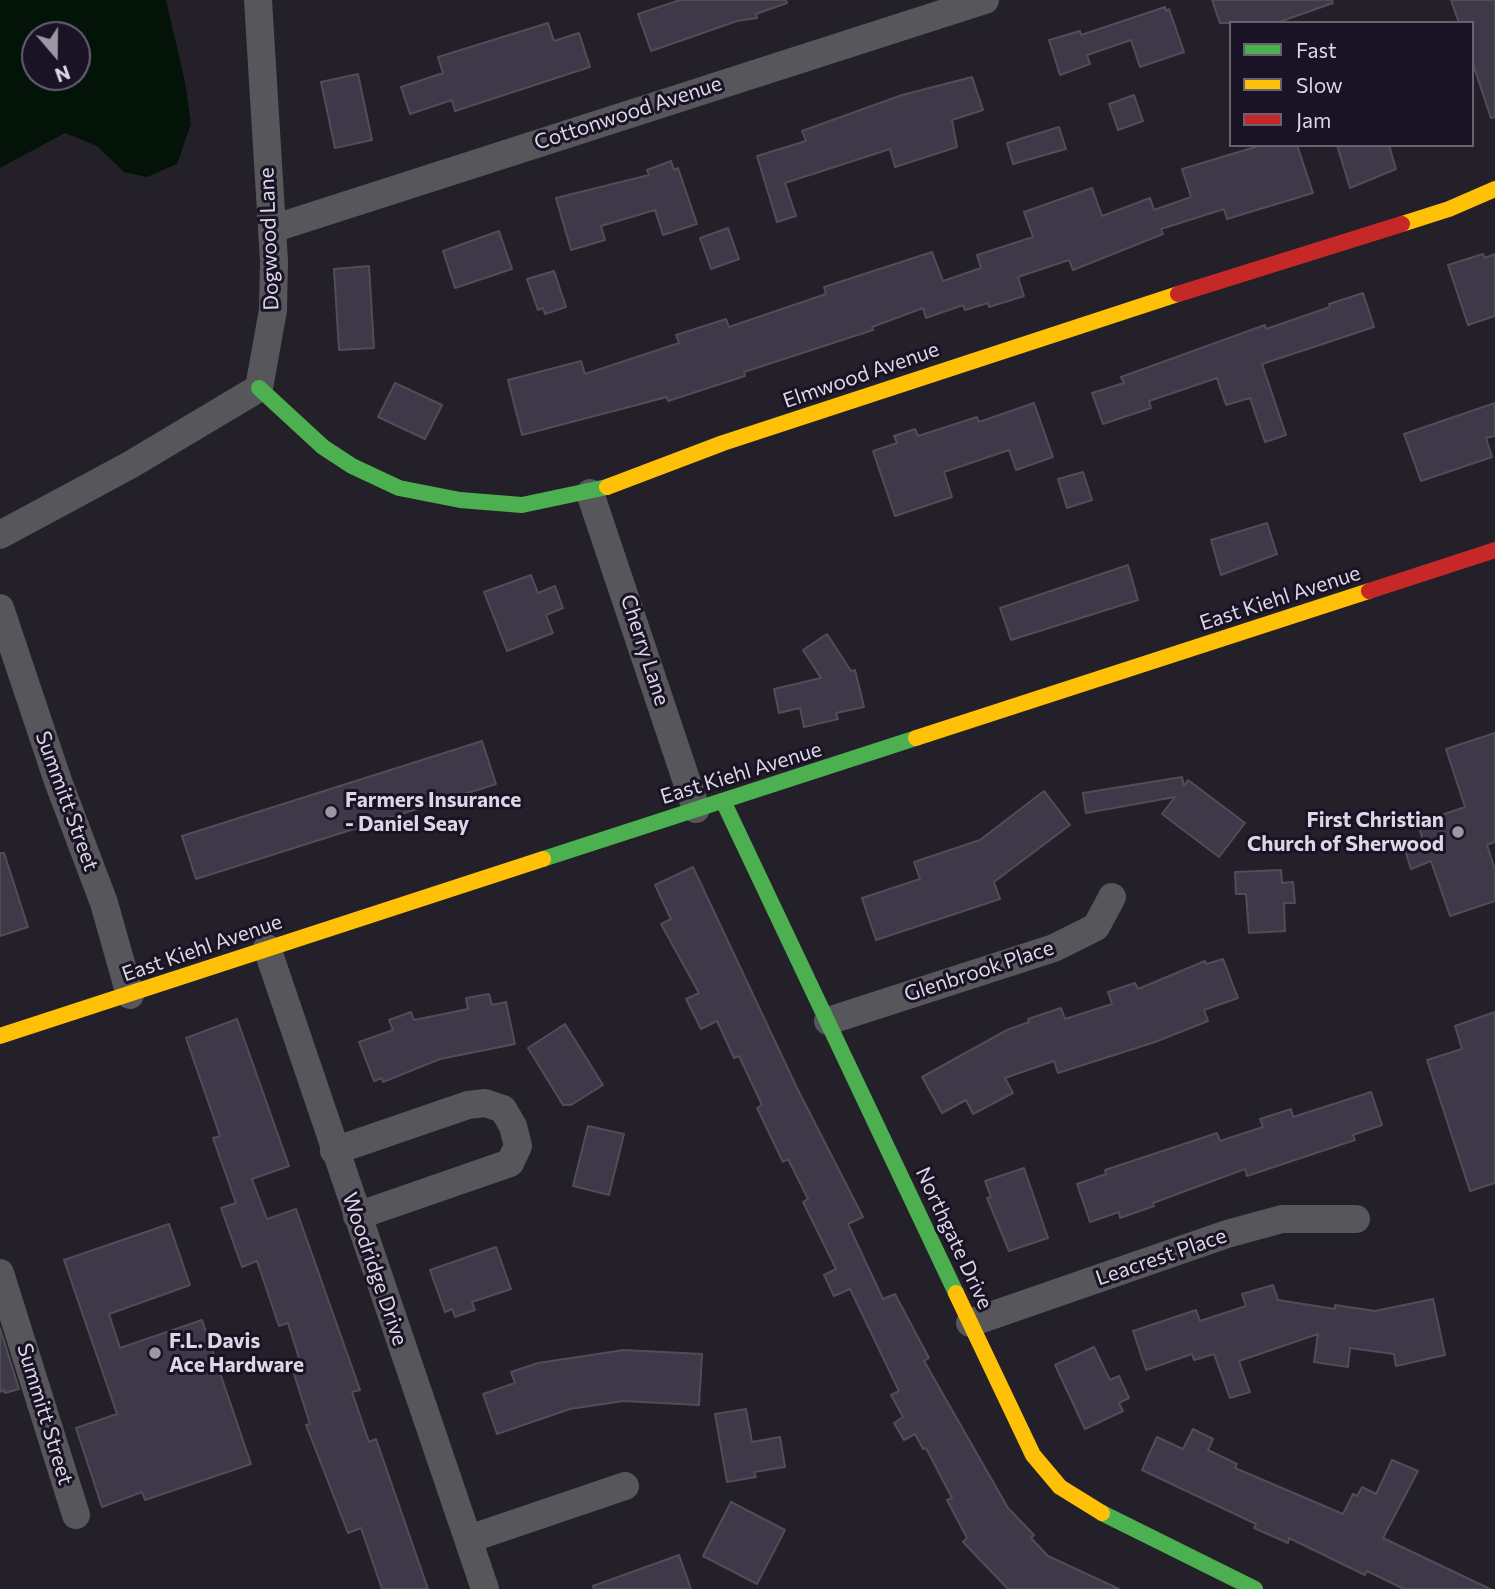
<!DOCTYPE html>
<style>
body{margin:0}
#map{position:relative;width:1495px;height:1589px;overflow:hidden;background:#23202a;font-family:Commissioner,sans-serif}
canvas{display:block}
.legend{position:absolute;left:1229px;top:21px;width:245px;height:126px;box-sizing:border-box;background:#191325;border:2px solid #676171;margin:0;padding:9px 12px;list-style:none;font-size:21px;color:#dbd7e4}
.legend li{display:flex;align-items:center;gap:14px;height:35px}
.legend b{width:35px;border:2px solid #676171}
.north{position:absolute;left:21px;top:21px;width:70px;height:70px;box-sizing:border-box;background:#191325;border:2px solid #676171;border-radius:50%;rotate:160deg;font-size:19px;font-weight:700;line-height:28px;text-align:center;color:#dbd7e4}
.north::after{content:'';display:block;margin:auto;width:24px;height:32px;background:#9b97a3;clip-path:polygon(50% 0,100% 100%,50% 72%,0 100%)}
</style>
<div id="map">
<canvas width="1495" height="1589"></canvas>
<ul class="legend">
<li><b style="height:9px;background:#4caf50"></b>Fast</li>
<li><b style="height:9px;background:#ffc107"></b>Slow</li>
<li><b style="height:9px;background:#c62828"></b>Jam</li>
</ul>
<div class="north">N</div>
</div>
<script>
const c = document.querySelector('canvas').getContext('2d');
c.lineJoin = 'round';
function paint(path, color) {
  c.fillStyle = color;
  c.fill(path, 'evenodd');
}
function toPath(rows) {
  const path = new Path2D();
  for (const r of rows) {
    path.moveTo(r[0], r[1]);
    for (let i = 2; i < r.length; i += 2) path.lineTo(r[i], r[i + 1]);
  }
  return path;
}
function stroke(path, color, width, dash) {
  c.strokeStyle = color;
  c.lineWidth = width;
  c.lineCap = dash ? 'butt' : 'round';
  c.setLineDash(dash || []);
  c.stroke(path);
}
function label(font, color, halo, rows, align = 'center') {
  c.font = font + ' Commissioner,sans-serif';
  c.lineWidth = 6;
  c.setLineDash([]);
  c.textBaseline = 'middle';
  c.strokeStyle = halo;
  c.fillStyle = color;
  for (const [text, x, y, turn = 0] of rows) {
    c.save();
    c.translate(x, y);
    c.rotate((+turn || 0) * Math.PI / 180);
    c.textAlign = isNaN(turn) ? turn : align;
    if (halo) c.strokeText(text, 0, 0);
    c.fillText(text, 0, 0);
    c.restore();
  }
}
paint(toPath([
 [0,0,166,0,185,82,191,124,177,164,147,177,124,172,97,146,65,133,0,168],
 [35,35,77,35,77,77,35,77]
]), '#041308');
const building = toPath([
 [680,0,786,0,787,3,756,14,757,18,737,21,651,51,638,14,680,0],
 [1212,0,1332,0,1333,3,1276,23,1220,23,1212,0],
 [1451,0,1495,0,1495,117,1491,118,1472,61,1472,23,1459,23,1451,0],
 [1165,7,1166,11,1169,9,1184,52,1140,67,1131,40,1087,55,1090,64,1060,75,1049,40,1080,31,1081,35,1165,7],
 [548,23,554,41,579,33,590,67,455,111,452,100,410,114,401,87,443,73,438,57,548,23],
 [358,74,372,140,335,148,321,82,358,74],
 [972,77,983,110,952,120,957,147,895,167,890,149,785,183,796,216,777,222,757,156,806,141,802,131,902,95,972,77],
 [1134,95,1143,121,1118,130,1109,104,1134,95],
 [1059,127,1066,149,1013,164,1007,143,1059,127],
 [1262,145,1297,145,1313,193,1227,219,1224,209,1161,229,1163,234,1073,270,1069,260,1018,277,1024,296,989,307,988,303,965,310,963,305,926,318,923,308,872,327,873,330,744,372,745,376,668,401,667,397,522,435,508,380,581,361,585,374,679,343,676,335,726,319,729,327,826,294,824,287,932,252,943,281,981,268,977,255,1033,237,1024,212,1092,188,1102,216,1150,198,1154,210,1191,197,1182,169,1262,145],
 [1337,145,1389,145,1396,169,1350,188,1337,145],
 [671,161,674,170,678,168,697,224,663,235,655,210,601,226,605,240,571,250,556,198,649,175,647,170,671,161],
 [728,228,739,259,711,269,700,238,728,228],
 [499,231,512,269,455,288,443,251,499,231],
 [1483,254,1485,258,1495,254,1495,316,1468,325,1448,265,1483,254],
 [369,266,374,348,339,350,334,269,369,266],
 [554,271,566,307,545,314,543,308,538,310,527,279,554,271],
 [1363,293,1374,327,1262,364,1286,435,1265,442,1250,398,1226,405,1217,378,1149,401,1151,408,1103,424,1092,393,1124,383,1121,377,1265,325,1266,329,1330,307,1329,304,1363,293],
 [395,383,442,405,425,439,378,417,395,383],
 [1034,403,1053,457,1016,470,1009,450,944,472,952,497,895,516,873,451,897,443,894,436,915,429,918,436,977,417,979,422,1034,403],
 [1495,403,1495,436,1486,438,1492,457,1421,481,1404,434,1495,403],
 [1083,472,1092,500,1067,508,1058,479,1083,472],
 [1267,523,1277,554,1221,575,1211,540,1267,523],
 [1128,565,1138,600,1011,640,1000,608,1128,565],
 [531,575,538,593,555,586,563,608,546,615,553,633,507,651,484,592,531,575],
 [827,634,851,671,855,670,864,707,836,713,838,719,804,727,800,708,779,713,774,689,821,678,803,650,827,634],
 [1495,733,1495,842,1487,845,1495,870,1495,901,1450,916,1431,861,1411,869,1404,847,1423,841,1418,823,1465,807,1446,749,1495,733],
 [482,741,496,784,196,879,182,836,482,741],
 [1182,777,1184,786,1188,780,1245,823,1219,857,1162,814,1175,797,1086,813,1083,793,1182,777],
 [1044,791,1070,825,994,882,1000,899,876,940,862,898,920,879,914,862,980,840,1044,791],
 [0,853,4,853,28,927,0,936,0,853],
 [693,867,797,1088,863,1217,848,1224,883,1299,895,1294,929,1358,924,1361,1008,1508,1034,1535,1031,1538,1048,1556,1119,1589,1008,1589,963,1542,967,1538,947,1500,952,1498,926,1448,923,1449,915,1434,904,1440,894,1423,903,1417,891,1395,899,1391,850,1289,834,1296,824,1275,836,1269,803,1202,808,1199,788,1159,783,1162,757,1108,762,1105,739,1056,734,1058,717,1021,701,1029,686,999,699,993,661,924,671,919,655,885,693,867],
 [1281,870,1282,883,1293,882,1295,903,1284,903,1285,931,1249,933,1246,894,1236,894,1235,872,1281,870],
 [1223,959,1238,998,1204,1010,1208,1021,1155,1042,1058,1073,1054,1061,1005,1078,1013,1093,973,1114,966,1100,942,1113,922,1077,1007,1030,1029,1022,1028,1019,1061,1008,1065,1019,1112,1004,1108,992,1135,983,1138,989,1205,961,1206,964,1223,959],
 [489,994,492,1005,506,1002,515,1044,440,1059,383,1082,382,1078,374,1081,359,1042,393,1030,389,1020,411,1012,414,1020,468,1009,466,998,489,994],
 [1495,1012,1495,1183,1470,1191,1427,1060,1462,1049,1455,1026,1495,1012],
 [237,1019,289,1166,252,1179,267,1219,296,1209,360,1390,352,1392,369,1442,376,1439,428,1589,382,1589,361,1528,348,1533,306,1425,310,1424,294,1374,303,1371,288,1323,279,1326,257,1261,242,1267,221,1208,236,1203,213,1138,220,1136,186,1038,237,1019],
 [565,1024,603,1085,571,1105,563,1105,528,1048,565,1024],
 [1371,1092,1382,1125,1353,1135,1355,1140,1247,1176,1245,1169,1153,1203,1154,1206,1120,1218,1119,1212,1090,1222,1077,1184,1106,1174,1105,1170,1217,1133,1220,1141,1263,1127,1260,1119,1291,1109,1293,1117,1371,1092],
 [588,1126,624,1134,609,1195,573,1186,588,1126],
 [1024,1168,1048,1238,1009,1251,987,1198,991,1197,985,1181,1024,1168],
 [169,1224,190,1285,109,1314,120,1348,202,1320,251,1464,145,1500,142,1492,102,1507,76,1428,117,1414,64,1260,169,1224],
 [496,1247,511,1289,472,1302,475,1310,455,1317,452,1309,445,1312,430,1270,496,1247],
 [1273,1285,1278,1300,1335,1309,1335,1305,1375,1311,1433,1299,1445,1355,1396,1366,1394,1354,1350,1348,1348,1367,1314,1362,1318,1334,1239,1361,1250,1392,1230,1398,1214,1354,1194,1360,1192,1354,1146,1370,1133,1331,1196,1310,1200,1321,1246,1306,1242,1294,1273,1285],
 [0,1328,19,1389,5,1393,4,1390,0,1392,0,1328],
 [1094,1347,1110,1380,1119,1376,1129,1398,1119,1403,1123,1411,1085,1429,1055,1365,1094,1347],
 [624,1350,702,1354,699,1405,623,1401,570,1409,497,1434,483,1394,515,1383,511,1372,538,1363,624,1350],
 [746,1409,752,1442,780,1437,785,1467,754,1472,756,1477,727,1482,715,1414,746,1409],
 [1193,1429,1213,1439,1208,1450,1237,1464,1235,1468,1343,1514,1353,1494,1357,1496,1362,1487,1376,1494,1392,1460,1418,1471,1383,1538,1490,1589,1404,1589,1367,1571,1365,1575,1289,1538,1288,1543,1254,1528,1256,1524,1142,1470,1157,1437,1183,1449,1193,1429],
 [731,1502,785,1530,757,1584,703,1556,731,1502],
 [679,1555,691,1589,594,1589,593,1586,679,1555]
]);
paint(building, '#3e3849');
stroke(building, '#504d56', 2);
stroke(toPath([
 [272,229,985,0],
 [590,493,696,809],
 [0,535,130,465,259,388,273,310,274,261,258,0],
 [0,608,58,781,104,903,130,995],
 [267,948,485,1589],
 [828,1021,1054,948,1096,927,1112,897],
 [334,1151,468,1105,485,1103,503,1109,513,1126,518,1146,510,1163,357,1216],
 [0,1273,76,1515],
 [970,1323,1227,1234,1282,1219,1356,1219],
 [469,1539,625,1486]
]), '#57565a', 28);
stroke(toPath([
 [259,388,323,447,352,466,399,488,460,500,522,505,607,487],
 [724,803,956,1293],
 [543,859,916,738],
 [1102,1513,1255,1589]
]), '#4caf50', 16);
stroke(toPath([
 [1402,224,1449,209,1495,189],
 [607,487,723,443,1178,294],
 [916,738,1369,591],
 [0,1036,543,859],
 [956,1293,1033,1455,1060,1487,1102,1513]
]), '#ffc107', 16);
stroke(toPath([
 [1178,294,1402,224],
 [1369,591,1495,550]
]), '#c62828', 16);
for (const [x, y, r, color] of [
 [331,812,7,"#9b97a3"],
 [1458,832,7,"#9b97a3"],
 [155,1353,7,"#9b97a3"]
]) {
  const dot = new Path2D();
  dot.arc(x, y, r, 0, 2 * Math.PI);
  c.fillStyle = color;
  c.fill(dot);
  stroke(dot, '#191325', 2.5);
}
label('21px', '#dbd7e4', '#191325', [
 ["Cottonwood Avenue",628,113,-18],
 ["Dogwood Lane",269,239,-92],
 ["Elmwood Avenue",861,375,-19],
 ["East Kiehl Avenue",1280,598,-18],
 ["Cherry Lane",645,650,72],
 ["East Kiehl Avenue",741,773,-17],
 ["Summitt Street",67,801,70],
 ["East Kiehl Avenue",202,948,-19],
 ["Glenbrook Place",979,971,-18],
 ["Northgate Drive",954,1238,65],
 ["Leacrest Place",1161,1257,-19],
 ["Woodridge Drive",375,1269,71],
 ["Summitt Street",45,1414,73]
]);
label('bold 21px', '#dbd7e4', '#191325', [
 ["Farmers Insurance",345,800],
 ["- Daniel Seay",345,824],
 ["First Christian",1444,820,"right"],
 ["Church of Sherwood",1444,844,"right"],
 ["F.L. Davis",169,1341],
 ["Ace Hardware",169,1365]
], 'left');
</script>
